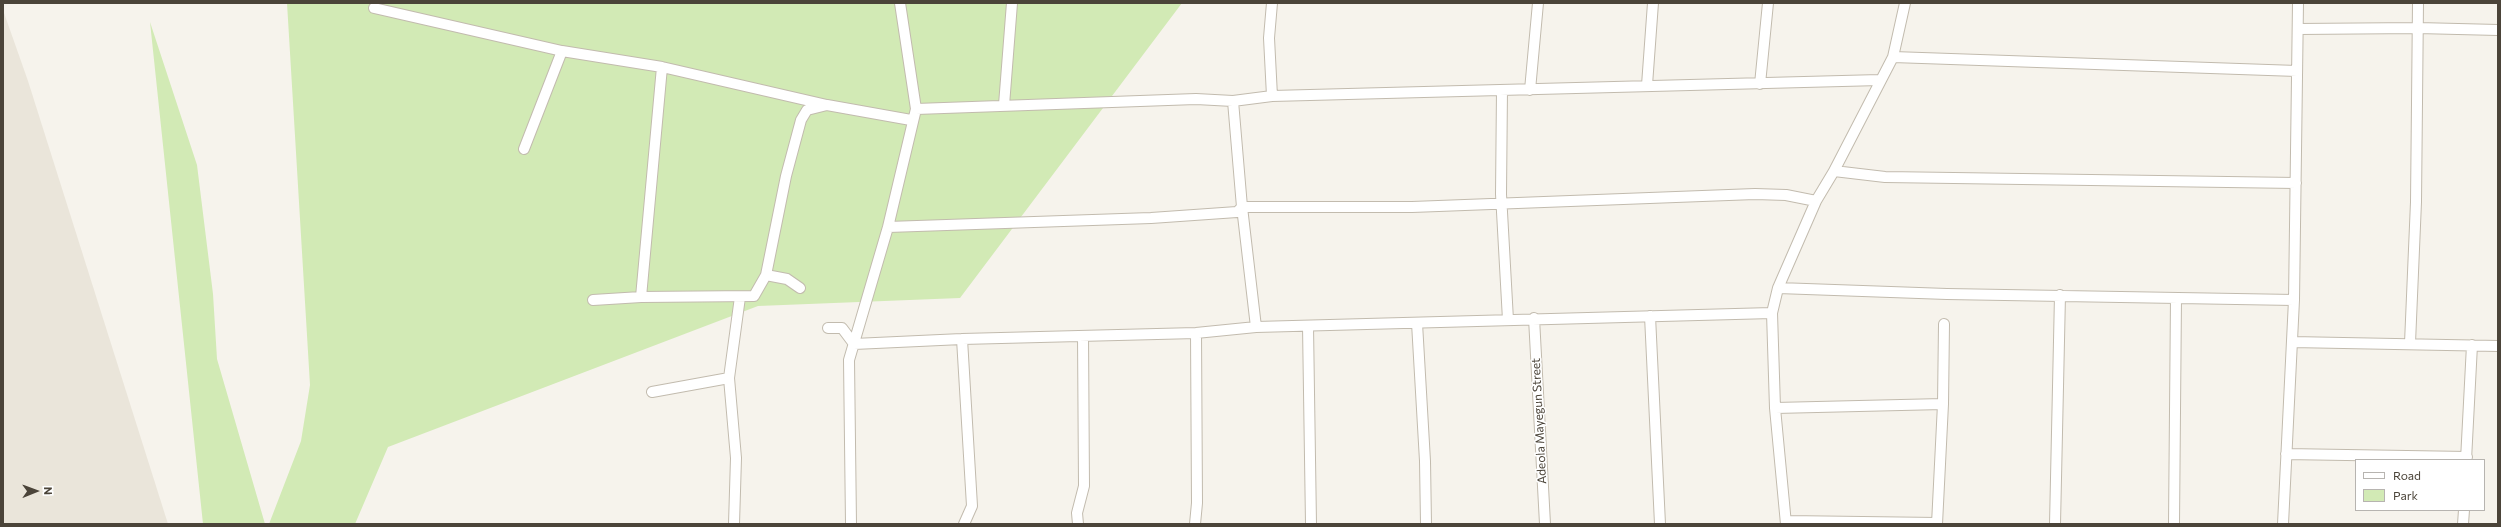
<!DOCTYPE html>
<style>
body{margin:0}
#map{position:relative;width:2501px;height:527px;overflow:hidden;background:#f6f3ec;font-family:Commissioner,sans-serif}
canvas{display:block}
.frame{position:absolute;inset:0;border:4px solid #4b4439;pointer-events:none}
.legend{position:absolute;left:2355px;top:459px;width:130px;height:52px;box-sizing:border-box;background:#fff;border:1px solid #b7b4b0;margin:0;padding:5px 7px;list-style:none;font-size:12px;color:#4b4439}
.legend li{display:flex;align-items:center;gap:8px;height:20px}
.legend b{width:20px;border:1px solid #b7b4b0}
.north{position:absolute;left:16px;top:471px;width:40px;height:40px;-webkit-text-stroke:3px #fff;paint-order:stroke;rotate:89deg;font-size:11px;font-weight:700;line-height:16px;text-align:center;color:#4b4439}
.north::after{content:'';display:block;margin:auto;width:14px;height:18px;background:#4b4439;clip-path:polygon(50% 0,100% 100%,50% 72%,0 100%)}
</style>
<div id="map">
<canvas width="2501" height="527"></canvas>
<div class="frame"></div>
<ul class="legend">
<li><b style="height:5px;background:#fff"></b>Road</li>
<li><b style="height:11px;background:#d2eab5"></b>Park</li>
</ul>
<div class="north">N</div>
</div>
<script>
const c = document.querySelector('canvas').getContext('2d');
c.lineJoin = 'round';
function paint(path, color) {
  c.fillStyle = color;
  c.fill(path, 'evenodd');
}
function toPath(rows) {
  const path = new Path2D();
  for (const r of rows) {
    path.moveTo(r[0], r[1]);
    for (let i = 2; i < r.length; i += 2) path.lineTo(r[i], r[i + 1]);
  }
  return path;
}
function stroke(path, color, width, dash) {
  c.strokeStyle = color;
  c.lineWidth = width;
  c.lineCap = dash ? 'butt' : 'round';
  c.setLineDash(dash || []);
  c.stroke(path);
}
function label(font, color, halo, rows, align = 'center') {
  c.font = font + ' Commissioner,sans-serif';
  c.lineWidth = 3;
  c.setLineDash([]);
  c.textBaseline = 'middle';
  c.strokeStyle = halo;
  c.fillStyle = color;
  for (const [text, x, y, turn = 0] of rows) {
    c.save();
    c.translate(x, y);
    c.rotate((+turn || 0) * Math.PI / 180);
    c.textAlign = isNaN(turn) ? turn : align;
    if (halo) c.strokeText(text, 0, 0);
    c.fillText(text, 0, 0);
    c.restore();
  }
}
paint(toPath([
 [3,10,28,81,168,524,3,524]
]), '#eae5da');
paint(toPath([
 [287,3,1182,3,960,298,758,306,388,447,355,524,269,524,301,441,310,385],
 [150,22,197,165,213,294,217,359,265,524,203,524]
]), '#d2eab5');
const minor = toPath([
 [374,8,562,51,662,67,827,105,911,120],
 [2298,29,2418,28,2498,30],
 [1893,57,2297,71],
 [1760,84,1768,3],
 [1647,85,1653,3],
 [1502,90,1501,194,1508,320],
 [1530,90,1538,3],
 [1272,96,1269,38,1272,3],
 [1233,101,1242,207,1256,327],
 [1004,105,1012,3],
 [916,109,1196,99,1233,101,1272,96,1880,80],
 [524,149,562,51],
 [1834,171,1885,177,2296,183],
 [888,227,1151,218,1237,212,1242,207,1412,207,1755,194,1786,195,1816,201],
 [766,275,787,279,800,288],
 [1778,288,1947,294,2294,300],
 [641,297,662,67],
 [593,300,641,297,754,296,766,275,786,176,801,120,807,110,827,105],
 [1650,316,1660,524],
 [1534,318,1545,524],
 [1417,323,1425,461,1426,524],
 [1308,326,1311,524],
 [828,328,842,328,854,344],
 [962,339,972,506,964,524],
 [2292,342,2498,346],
 [2410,343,2416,202,2418,3],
 [854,344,962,339,1196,333,1256,327,1772,313],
 [652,392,729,378],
 [1775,408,1943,404],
 [2286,454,2467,457],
 [2466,460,2472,345],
 [1787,521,1937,523],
 [734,524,736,458,729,378,740,297],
 [851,524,849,360,888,227,916,109,900,3],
 [1078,524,1077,513,1084,486,1083,336],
 [1195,524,1197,503,1196,333],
 [1786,524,1775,408,1772,313,1778,288,1816,201,1834,171,1893,57,1905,3],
 [1937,524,1943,404,1944,324],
 [2055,524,2060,295],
 [2174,524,2176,298],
 [2283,524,2294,300,2298,3],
 [2463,524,2464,510]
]);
stroke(minor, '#c2bbae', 12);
stroke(minor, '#fff', 10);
label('12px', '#4b4439', '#fff', [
 ["Adeola Mayegun Street",1539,421,-93]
]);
</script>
